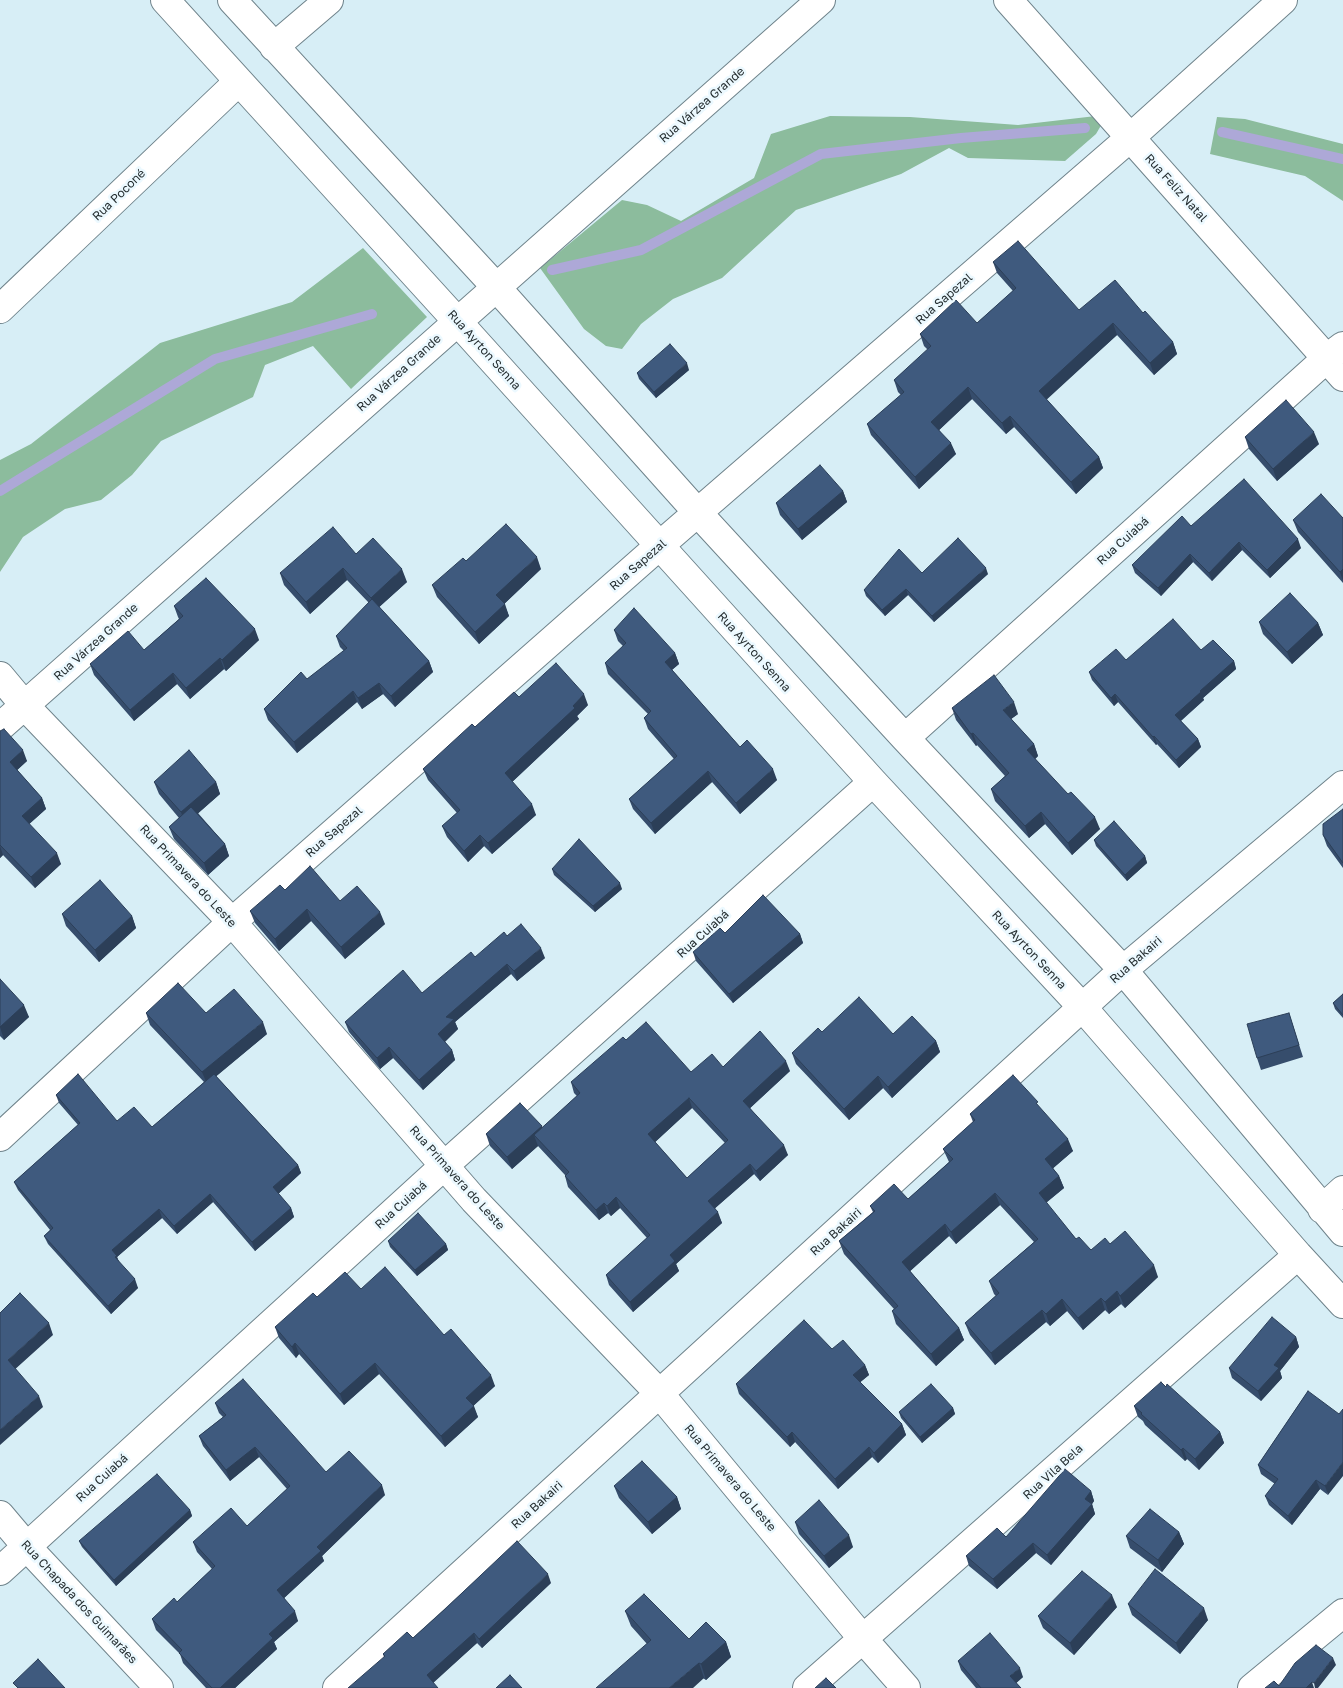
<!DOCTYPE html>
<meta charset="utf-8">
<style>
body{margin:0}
canvas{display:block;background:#d7eef6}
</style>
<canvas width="1343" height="1688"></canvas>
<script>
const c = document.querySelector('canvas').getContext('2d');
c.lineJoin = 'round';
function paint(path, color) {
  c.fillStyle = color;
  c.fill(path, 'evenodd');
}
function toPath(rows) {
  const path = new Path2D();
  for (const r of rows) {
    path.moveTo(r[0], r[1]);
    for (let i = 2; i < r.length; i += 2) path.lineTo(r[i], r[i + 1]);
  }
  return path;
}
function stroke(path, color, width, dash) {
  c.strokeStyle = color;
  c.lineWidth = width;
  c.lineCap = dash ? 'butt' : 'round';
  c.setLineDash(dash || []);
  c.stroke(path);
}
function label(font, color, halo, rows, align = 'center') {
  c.font = font + ' "Golos Text",sans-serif';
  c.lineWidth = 5;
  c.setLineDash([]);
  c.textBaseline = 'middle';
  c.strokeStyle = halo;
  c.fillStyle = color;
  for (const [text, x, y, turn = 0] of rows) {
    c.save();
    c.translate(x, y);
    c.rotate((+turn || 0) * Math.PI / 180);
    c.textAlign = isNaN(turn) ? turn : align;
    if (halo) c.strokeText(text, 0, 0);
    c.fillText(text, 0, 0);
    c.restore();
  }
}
paint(toPath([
 [830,116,910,117,1018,125,1096,116,1103,122,1096,134,1065,161,968,158,949,148,901,174,796,210,722,278,673,299,641,324,622,349,606,346,584,329,540,268,622,200,647,205,681,221,754,178,771,134],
 [1217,117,1245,119,1343,144,1343,201,1305,176,1210,154],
 [363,248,427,317,351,389,313,346,265,365,253,397,161,441,132,475,101,500,65,509,23,537,0,572,0,460,31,444,160,343,292,302]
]), '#8cbc9d');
stroke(toPath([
 [1222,132,1343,159],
 [552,270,641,250,821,154,961,138,1085,128],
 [0,491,215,359,372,314]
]), '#ada8d7', 10);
const minor = toPath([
 [165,0,457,321,873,782,1083,1008,1298,1255,1343,1304],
 [232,0,496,287,698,513,905,738,1123,970,1343,1232],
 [1008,0,1343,377],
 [274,47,329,0],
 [0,309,238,82],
 [0,676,25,706,232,922,474,1200,659,1393,863,1639,906,1688],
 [0,727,821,0],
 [905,738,1327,358,1343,346],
 [0,1137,232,922,659,546,1131,137,1283,0],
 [1322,1209,1343,1190],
 [0,1515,27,1547,159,1688],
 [0,1571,445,1165,873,782],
 [337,1688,1123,970,1343,785],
 [807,1688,1298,1255],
 [1252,1688,1343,1613]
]);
stroke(minor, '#6f838b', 30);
stroke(minor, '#fff', 28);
paint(toPath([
 [993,262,1079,310,1143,313,1173,342,1177,354,1154,375,1117,335,1046,399,1099,457,1103,468,1076,494,1014,427,1006,434,972,399,939,430,956,454,919,489,871,435,867,424,901,395,898,392,894,380,928,350,924,346,920,334,977,323,1013,291,997,273],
 [689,370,656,398,639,379,637,373],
 [1245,437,1319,444,1277,481,1249,449],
 [843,491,847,502,802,540,780,515,776,503],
 [1343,518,1343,583,1298,532,1293,520],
 [1191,526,1301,548,1270,578,1242,550,1212,581,1193,562,1161,596,1135,573,1132,565],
 [356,554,407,582,379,607,429,661,433,672,395,707,383,694,362,709,357,702,297,753,268,720,264,709,307,679,344,651,340,647,336,636,369,603,347,580,310,614,284,585,280,573],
 [466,561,541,569,504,604,509,616,479,644,437,597,432,585],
 [922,573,988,574,934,622,908,595,885,616,866,596,864,590],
 [174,606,259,640,226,671,224,669,190,699,177,684,134,721,94,675,90,664,144,650,179,619,178,617],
 [1259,622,1318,623,1323,635,1292,664,1263,634],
 [614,630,675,653,679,664,672,670,740,747,777,780,740,814,712,782,655,834,633,809,629,799,674,759,648,729,644,718,648,714,608,674,605,663,623,646,618,641],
 [1201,650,1234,661,1236,669,1203,698,1204,700,1181,721,1198,739,1201,747,1179,768,1157,744,1156,745,1118,702,1114,706,1092,680,1089,672,1126,660],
 [519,697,588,705,577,716,579,719,512,782,536,815,492,854,484,846,468,862,447,837,442,826,457,813,428,780,423,769,475,727],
 [952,708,1018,714,1011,719,1034,744,1038,756,1035,759,1100,829,1072,855,1045,824,1029,838,995,801,991,789,1005,776,977,745,976,746,956,720],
 [0,731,27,761,17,770,42,798,46,809,29,824,61,864,35,888,3,855,0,858],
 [154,782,216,782,220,794,198,813,225,844,229,856,208,875,174,839,169,827,179,818,159,794],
 [1343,809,1343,868,1327,846,1323,835],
 [1094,840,1145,856,1147,863,1127,881,1096,846],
 [552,869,622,889,595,912,554,875],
 [285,890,340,901,385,924,345,959,311,921,279,951,255,923,250,911],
 [62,914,132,916,136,928,99,962,66,926],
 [725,933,800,934,803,943,733,1003,696,961,693,952],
 [507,936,545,958,517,981,511,974,455,1022,458,1029,444,1042,452,1050,455,1060,423,1090,393,1058,380,1069,349,1032,345,1022,422,993],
 [0,979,29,1017,4,1040,0,1036],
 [1343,994,1343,1018,1335,1009,1333,1003],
 [146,1013,206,1013,267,1034,216,1076,298,1165,301,1173,278,1194,291,1208,294,1217,255,1251,213,1202,177,1234,162,1218,117,1257,119,1262,138,1288,111,1314,48,1244,44,1236,50,1230,18,1190,14,1182,78,1125,59,1103,56,1095,117,1121,152,1127,204,1082,150,1025],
 [1289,1013,1303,1057,1261,1070,1257,1058],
 [822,1032,893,1034,936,1041,940,1052,892,1098,883,1088,849,1120,796,1064,792,1053],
 [626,1040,691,1072,723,1067,790,1071,750,1108,788,1155,760,1181,754,1174,715,1208,722,1223,676,1264,679,1271,633,1312,609,1285,606,1275,647,1238,620,1208,611,1216,608,1213,599,1220,568,1187,565,1176,565,1175,538,1146,512,1169,490,1146,486,1134,542,1126,542,1128,577,1096,574,1093,571,1082],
 [692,1108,725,1143,687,1178,655,1142],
 [1040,1108,1073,1151,1053,1168,1059,1176,1064,1188,1046,1203,1076,1239,1091,1250,1110,1244,1158,1277,1125,1308,1121,1304,1109,1314,1105,1310,1083,1330,1067,1311,1050,1326,1046,1322,995,1365,970,1335,965,1323,996,1296,994,1294,989,1281,1034,1242,1000,1205,956,1244,949,1236,910,1271,959,1328,964,1340,936,1366,896,1324,892,1311,894,1309,844,1254,839,1241,873,1212,870,1206,908,1199,949,1162,943,1149,973,1122,970,1114],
 [388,1241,446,1244,448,1250,417,1276,390,1247],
 [361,1289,444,1335,495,1386,473,1406,478,1417,445,1447,379,1374,344,1405,299,1354,296,1358,279,1338,275,1327,317,1297],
 [1296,1337,1299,1347,1280,1371,1282,1378,1261,1401,1232,1378,1229,1368],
 [832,1349,865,1365,869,1375,860,1382,902,1424,906,1435,878,1463,872,1457,838,1489,795,1442,790,1447,739,1394,736,1384],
 [1308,1391,1328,1495,1320,1489,1292,1525,1269,1505,1265,1496,1275,1484,1261,1474,1258,1465],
 [215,1403,326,1472,385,1495,322,1556,324,1561,284,1598,298,1621,274,1642,277,1649,235,1688,206,1688,183,1663,180,1654,156,1630,152,1619,177,1602,212,1569,197,1552,193,1542,247,1526,287,1489,259,1457,230,1481,203,1446,199,1436,223,1417,219,1413],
 [1134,1406,1220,1432,1224,1443,1199,1470,1187,1459,1185,1461,1145,1425,1143,1421,1138,1417],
 [953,1408,955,1414,922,1443,901,1418,899,1412],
 [614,1486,677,1497,681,1509,652,1534,619,1498],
 [1091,1491,1094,1501,1092,1504,1095,1514,1051,1565,1036,1553,997,1589,969,1566,966,1556,1006,1537],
 [190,1510,192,1516,116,1586,82,1547,79,1541],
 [795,1522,853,1547,829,1568,799,1534],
 [1179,1532,1184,1544,1162,1572,1130,1548,1126,1536],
 [551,1583,482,1648,477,1643,433,1682,384,1657,383,1654,413,1638],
 [1128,1604,1208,1620,1180,1654,1132,1615],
 [1117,1607,1074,1655,1043,1628,1038,1616],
 [625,1611,689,1639,726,1642,731,1657,706,1680,647,1644,631,1626],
 [958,1661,1023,1677,1016,1683,1021,1688,976,1688,961,1670]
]), '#364d6c');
paint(toPath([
 [1113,323,1117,335,1043,403,1039,391],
 [1173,342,1177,354,1154,375,1150,363],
 [687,363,689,370,656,398,654,392],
 [968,387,972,399,935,434,931,422],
 [1010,416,1014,427,1006,434,1002,423],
 [1314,432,1319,444,1277,481,1273,469],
 [951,443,956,454,919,489,915,477],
 [1099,457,1103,468,1076,494,1071,482],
 [843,491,847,502,802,540,798,529],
 [1298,539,1301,548,1270,578,1267,570],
 [1239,542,1242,550,1212,581,1209,573],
 [1190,554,1193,562,1161,596,1158,588],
 [537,557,541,569,501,607,496,595],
 [343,568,347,580,310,614,306,602],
 [986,568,988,574,934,622,932,616],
 [402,569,407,582,376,610,371,598],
 [1343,569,1343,581,1340,572],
 [906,589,908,595,885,616,882,610],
 [505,604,509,616,479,644,475,632],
 [1318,623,1323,635,1292,664,1287,652],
 [255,629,259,640,226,671,222,660],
 [675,653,679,664,668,673,665,662],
 [220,658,224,669,190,699,186,688],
 [429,661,433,672,395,707,391,696],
 [1234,661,1236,669,1203,698,1204,700,1178,723,1175,715,1200,691],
 [173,673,177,684,134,721,130,710],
 [379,683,383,694,362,709,358,698],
 [353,691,357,702,297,753,294,742],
 [584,694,588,705,577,716,579,719,509,785,505,773],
 [1115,694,1118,702,1114,706,1111,698],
 [1014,702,1018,714,1007,722,1003,710],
 [973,733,977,745,976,746,971,734],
 [1154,736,1157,744,1156,745,1153,737],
 [1198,739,1201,747,1179,768,1176,760],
 [1034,744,1038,756,1032,762,1027,750],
 [23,750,27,761,14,773,10,762],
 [773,769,777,780,740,814,736,803],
 [708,771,712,782,655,834,651,823],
 [216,782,220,794,185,825,181,812],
 [42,798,46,809,26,827,22,816],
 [532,804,536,815,492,854,488,843],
 [1041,812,1045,824,1029,838,1025,826],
 [1095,817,1100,829,1072,855,1068,843],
 [480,835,484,846,468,862,464,851],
 [225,844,229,856,208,875,204,863],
 [0,846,3,855,0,858],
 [57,853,61,864,35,888,31,877],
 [1145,856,1147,863,1127,881,1125,875],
 [620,883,622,889,595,912,593,906],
 [307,909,311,921,279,951,275,939],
 [380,912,385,924,345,959,341,947],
 [132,916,136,928,99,962,95,950],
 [800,934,803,943,733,1003,729,994],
 [541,948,545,958,517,981,514,971],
 [507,964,511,974,455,1022,458,1029,442,1045,438,1034,446,1017],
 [24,1005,29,1017,4,1040,0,1027],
 [263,1022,267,1034,207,1084,202,1072],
 [936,1041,940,1052,892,1098,888,1087],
 [389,1047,393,1058,380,1069,377,1058],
 [452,1050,455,1060,423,1090,419,1080],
 [786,1061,790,1071,747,1111,743,1101],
 [878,1076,883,1088,849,1120,844,1109],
 [689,1098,692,1108,652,1145,648,1134],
 [542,1126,546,1138,534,1135,538,1146,512,1169,507,1157],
 [1068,1139,1073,1151,1050,1171,1045,1159],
 [784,1145,788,1155,760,1181,756,1171],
 [750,1164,754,1174,712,1211,708,1201],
 [298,1165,301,1173,276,1196,273,1187],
 [1059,1176,1064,1188,1043,1205,1039,1193],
 [995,1193,1000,1205,956,1244,951,1232],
 [210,1194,213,1202,177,1234,174,1226],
 [616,1197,620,1208,611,1216,607,1206],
 [604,1203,608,1213,599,1220,596,1210],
 [291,1208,294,1217,255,1251,252,1242],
 [159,1209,162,1218,117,1257,120,1264,119,1266,112,1250],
 [718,1212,722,1223,676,1264,679,1271,633,1312,630,1302,670,1255],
 [945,1224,949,1236,907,1274,902,1262],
 [446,1244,448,1250,417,1276,415,1270],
 [1154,1265,1158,1277,1125,1308,1120,1296],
 [135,1279,138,1288,111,1314,108,1306],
 [1117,1291,1121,1304,1109,1314,1105,1302],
 [1101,1298,1105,1310,1083,1330,1078,1318],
 [1062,1299,1067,1311,1050,1326,1046,1314],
 [1042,1310,1046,1322,995,1365,991,1353],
 [49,1323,53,1335,12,1372,8,1360],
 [959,1328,964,1340,936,1366,931,1354],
 [1296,1337,1299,1347,1280,1371,1282,1378,1261,1401,1258,1391,1274,1365],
 [295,1343,299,1354,296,1358,292,1347],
 [375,1363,379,1374,344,1405,340,1394],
 [865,1365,869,1375,857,1385,853,1375],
 [491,1375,495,1386,470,1409,466,1398],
 [39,1396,43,1407,0,1445,0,1430],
 [474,1406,478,1417,445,1447,441,1436],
 [953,1408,955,1414,922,1443,920,1437],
 [902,1424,906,1435,878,1463,874,1453],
 [792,1432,795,1442,790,1447,787,1437],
 [1220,1432,1224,1443,1199,1470,1195,1459],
 [255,1447,259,1457,230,1481,226,1470],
 [869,1447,872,1457,838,1489,835,1479],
 [1183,1448,1187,1459,1185,1461,1181,1450],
 [1343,1462,1343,1476,1328,1495,1325,1486],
 [1316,1480,1320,1489,1292,1525,1288,1516],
 [382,1485,385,1495,322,1556,324,1561,281,1601,277,1590,317,1547],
 [1091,1491,1094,1501,1092,1504,1095,1514,1051,1565,1047,1555,1085,1499],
 [677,1497,681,1509,652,1534,648,1522],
 [190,1510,192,1516,116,1586,114,1580],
 [1179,1532,1184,1544,1162,1572,1158,1560],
 [849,1535,853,1547,829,1568,824,1556],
 [1033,1543,1036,1553,997,1589,993,1579],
 [548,1574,551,1583,482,1648,479,1639],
 [1112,1595,1117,1607,1074,1655,1070,1643],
 [1204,1608,1208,1620,1180,1654,1176,1643],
 [295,1611,298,1621,274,1642,277,1649,235,1688,220,1688,269,1634],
 [474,1633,477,1643,431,1685,427,1675],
 [726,1642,731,1657,706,1680,701,1664],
 [1333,1658,1336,1665,1318,1688,1315,1688,1314,1683],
 [699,1663,704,1678,693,1688,669,1688],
 [1020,1668,1023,1677,1014,1685,1010,1676],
 [1312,1682,1314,1688,1306,1688]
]), '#2c3f58');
const building = toPath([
 [1018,241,1079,310,1115,280,1143,313,1145,311,1173,342,1150,363,1113,323,1039,391,1099,457,1071,482,1010,416,1002,423,968,387,931,422,951,443,915,477,867,424,904,392,894,380,931,346,920,334,956,300,977,323,1016,288,993,262,1018,241],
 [670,344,687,363,654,392,637,373,670,344],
 [1286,400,1314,432,1273,469,1245,437,1286,400],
 [820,465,843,491,798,529,776,503,820,465],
 [1244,479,1298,539,1267,570,1239,542,1209,573,1190,554,1158,588,1132,565,1182,516,1191,526,1244,479],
 [1321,494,1343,518,1343,569,1340,572,1293,520,1321,494],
 [506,524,537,557,496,595,505,604,475,632,432,585,463,558,466,561,506,524],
 [333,527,356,554,373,538,402,569,371,598,343,568,306,602,280,573,333,527],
 [958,538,986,568,932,616,906,589,882,610,864,590,899,549,922,573,958,538],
 [206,578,255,629,222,660,220,658,186,688,173,673,130,710,90,664,128,631,144,650,183,616,174,606,206,578],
 [1290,593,1318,623,1287,652,1259,622,1290,593],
 [372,599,429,661,391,696,379,683,358,698,353,691,294,742,264,709,301,672,307,679,347,648,336,636,372,599],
 [634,608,675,653,665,662,740,747,747,740,773,769,736,803,708,771,651,823,629,799,677,756,644,718,651,711,605,663,626,643,614,630,634,608],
 [1173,619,1201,650,1213,640,1234,661,1200,691,1201,692,1175,715,1198,739,1176,760,1154,736,1153,737,1115,694,1111,698,1089,672,1116,649,1126,660,1173,619],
 [556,663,584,694,573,706,575,708,505,773,532,804,488,843,480,835,464,851,442,826,460,810,423,769,472,724,475,727,514,692,519,697,556,663],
 [994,675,1014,702,1003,710,1034,744,1027,750,1068,794,1071,792,1095,817,1068,843,1041,812,1025,826,991,789,1009,773,973,733,971,734,952,708,994,675],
 [4,729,23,750,10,762,42,798,22,816,57,853,31,877,0,845,0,731,4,729],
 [189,750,216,782,181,812,154,782,189,750],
 [191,807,225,844,204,863,169,827,191,807],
 [1343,809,1343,863,1323,835,1323,824,1343,809],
 [1114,821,1145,856,1125,875,1094,840,1114,821],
 [579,839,620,883,593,906,552,869,579,839],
 [310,866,340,901,357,886,380,912,341,947,307,909,275,939,250,911,280,885,285,890,310,866],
 [100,880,132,916,95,950,62,914,100,880],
 [763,895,800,934,729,994,693,952,720,928,725,933,763,895],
 [521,924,541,948,514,971,507,964,446,1017,454,1019,438,1034,452,1050,419,1080,389,1047,377,1058,345,1022,403,970,422,993,471,952,475,957,504,932,507,936,521,924],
 [0,979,24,1005,0,1027,0,979],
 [178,983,206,1013,234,989,263,1022,202,1072,146,1013,178,983],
 [1343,994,1343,1015,1333,1003,1343,994],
 [859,997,893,1034,912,1016,936,1041,888,1087,878,1076,844,1109,792,1053,818,1028,822,1032,859,997],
 [1289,1013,1299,1045,1257,1058,1247,1024,1289,1013],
 [646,1022,691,1072,712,1054,723,1067,760,1031,786,1061,743,1101,784,1145,756,1171,750,1164,708,1201,718,1212,670,1255,675,1261,630,1302,606,1275,650,1235,616,1197,607,1206,604,1203,596,1210,565,1176,569,1172,534,1135,580,1093,571,1082,623,1037,626,1040,646,1022],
 [689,1098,728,1140,687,1178,648,1134,689,1098],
 [78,1074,117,1121,134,1107,152,1127,214,1074,298,1165,273,1187,291,1208,252,1242,210,1194,174,1226,159,1209,112,1250,117,1256,115,1257,135,1279,108,1306,44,1236,53,1228,14,1182,80,1123,56,1095,78,1074],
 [1013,1075,1038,1102,1036,1103,1068,1139,1045,1159,1059,1176,1039,1193,1076,1239,1079,1237,1091,1250,1105,1238,1110,1244,1125,1231,1154,1265,1120,1296,1117,1291,1105,1302,1101,1298,1078,1318,1062,1299,1046,1314,1042,1310,991,1353,965,1323,999,1293,989,1281,1038,1239,995,1193,951,1232,945,1224,902,1262,959,1328,931,1354,892,1311,898,1306,839,1241,875,1211,870,1206,894,1184,908,1199,953,1159,943,1149,975,1120,970,1114,1013,1075],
 [520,1103,542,1126,507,1157,486,1134,520,1103],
 [418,1213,446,1244,415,1270,388,1241,418,1213],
 [385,1267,444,1335,451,1329,491,1375,466,1398,474,1406,441,1436,375,1363,340,1394,295,1343,292,1347,275,1327,313,1293,317,1297,345,1272,361,1289,385,1267],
 [20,1293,49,1323,8,1360,39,1396,0,1430,0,1313,20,1293],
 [1272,1317,1296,1337,1274,1365,1279,1368,1258,1391,1229,1368,1272,1317],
 [804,1320,832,1349,843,1340,865,1365,853,1375,902,1424,874,1453,869,1447,835,1479,792,1432,787,1437,736,1384,804,1320],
 [243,1379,326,1472,349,1451,382,1485,317,1547,321,1551,277,1590,295,1611,269,1634,273,1638,220,1688,212,1688,179,1653,182,1650,152,1619,174,1598,177,1602,215,1566,193,1542,231,1508,247,1526,290,1486,255,1447,226,1470,199,1436,226,1415,215,1403,243,1379],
 [1161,1382,1166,1387,1167,1384,1220,1432,1195,1459,1183,1448,1181,1450,1141,1414,1142,1413,1134,1406,1161,1382],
 [931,1384,953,1408,920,1437,899,1412,931,1384],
 [1308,1391,1339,1414,1343,1409,1343,1462,1325,1486,1316,1480,1288,1516,1265,1496,1278,1479,1258,1465,1308,1391],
 [642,1461,677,1497,648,1522,614,1486,642,1461],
 [1065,1469,1091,1491,1085,1499,1092,1504,1047,1555,1033,1543,993,1579,966,1556,997,1528,1006,1537,1065,1469],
 [157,1474,190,1510,114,1580,79,1541,157,1474],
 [819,1500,849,1535,824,1556,795,1522,819,1500],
 [1150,1509,1179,1532,1158,1560,1126,1536,1150,1509],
 [517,1541,548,1574,479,1639,474,1633,427,1675,438,1688,348,1688,385,1656,383,1654,407,1632,413,1638,444,1610,517,1541],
 [1155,1569,1204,1608,1176,1643,1128,1604,1155,1569],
 [1082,1571,1112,1595,1070,1643,1038,1616,1082,1571],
 [644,1594,689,1639,706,1622,726,1642,701,1664,699,1663,669,1688,596,1688,651,1640,625,1611,644,1594],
 [990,1633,1020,1668,1010,1676,1021,1688,981,1688,958,1661,990,1633],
 [1316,1645,1333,1658,1314,1683,1312,1682,1306,1688,1265,1688,1274,1681,1279,1686,1295,1663,1316,1645],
 [38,1659,65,1688,18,1688,13,1683,38,1659],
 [510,1675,522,1688,496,1688,510,1675],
 [826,1678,836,1688,815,1688,826,1678]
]);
paint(building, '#3f5a7e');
stroke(building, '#2c3f58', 1);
label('12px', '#252e31', '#ecf9ff', [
 ["Rua Várzea Grande",702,105,-41],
 ["Rua Feliz Natal",1176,188,48],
 ["Rua Poconé",119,195,-44],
 ["Rua Sapezal",944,299,-41],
 ["Rua Ayrton Senna",484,350,48],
 ["Rua Várzea Grande",399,373,-42],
 ["Rua Cuiabá",1123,541,-42],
 ["Rua Sapezal",638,565,-41],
 ["Rua Várzea Grande",96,642,-42],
 ["Rua Ayrton Senna",754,652,48],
 ["Rua Sapezal",334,832,-41],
 ["Rua Primavera do Leste",188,876,47],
 ["Rua Cuiabá",703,934,-42],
 ["Rua Ayrton Senna",1029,950,47],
 ["Rua Bakairi",1136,960,-41],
 ["Rua Primavera do Leste",457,1178,48],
 ["Rua Cuiabá",401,1205,-42],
 ["Rua Bakairi",836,1232,-42],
 ["Rua Vila Bela",1053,1472,-42],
 ["Rua Cuiabá",102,1478,-42],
 ["Rua Primavera do Leste",730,1478,50],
 ["Rua Bakairi",537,1505,-42],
 ["Rua Chapada dos Guimarães",79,1602,47]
]);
</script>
